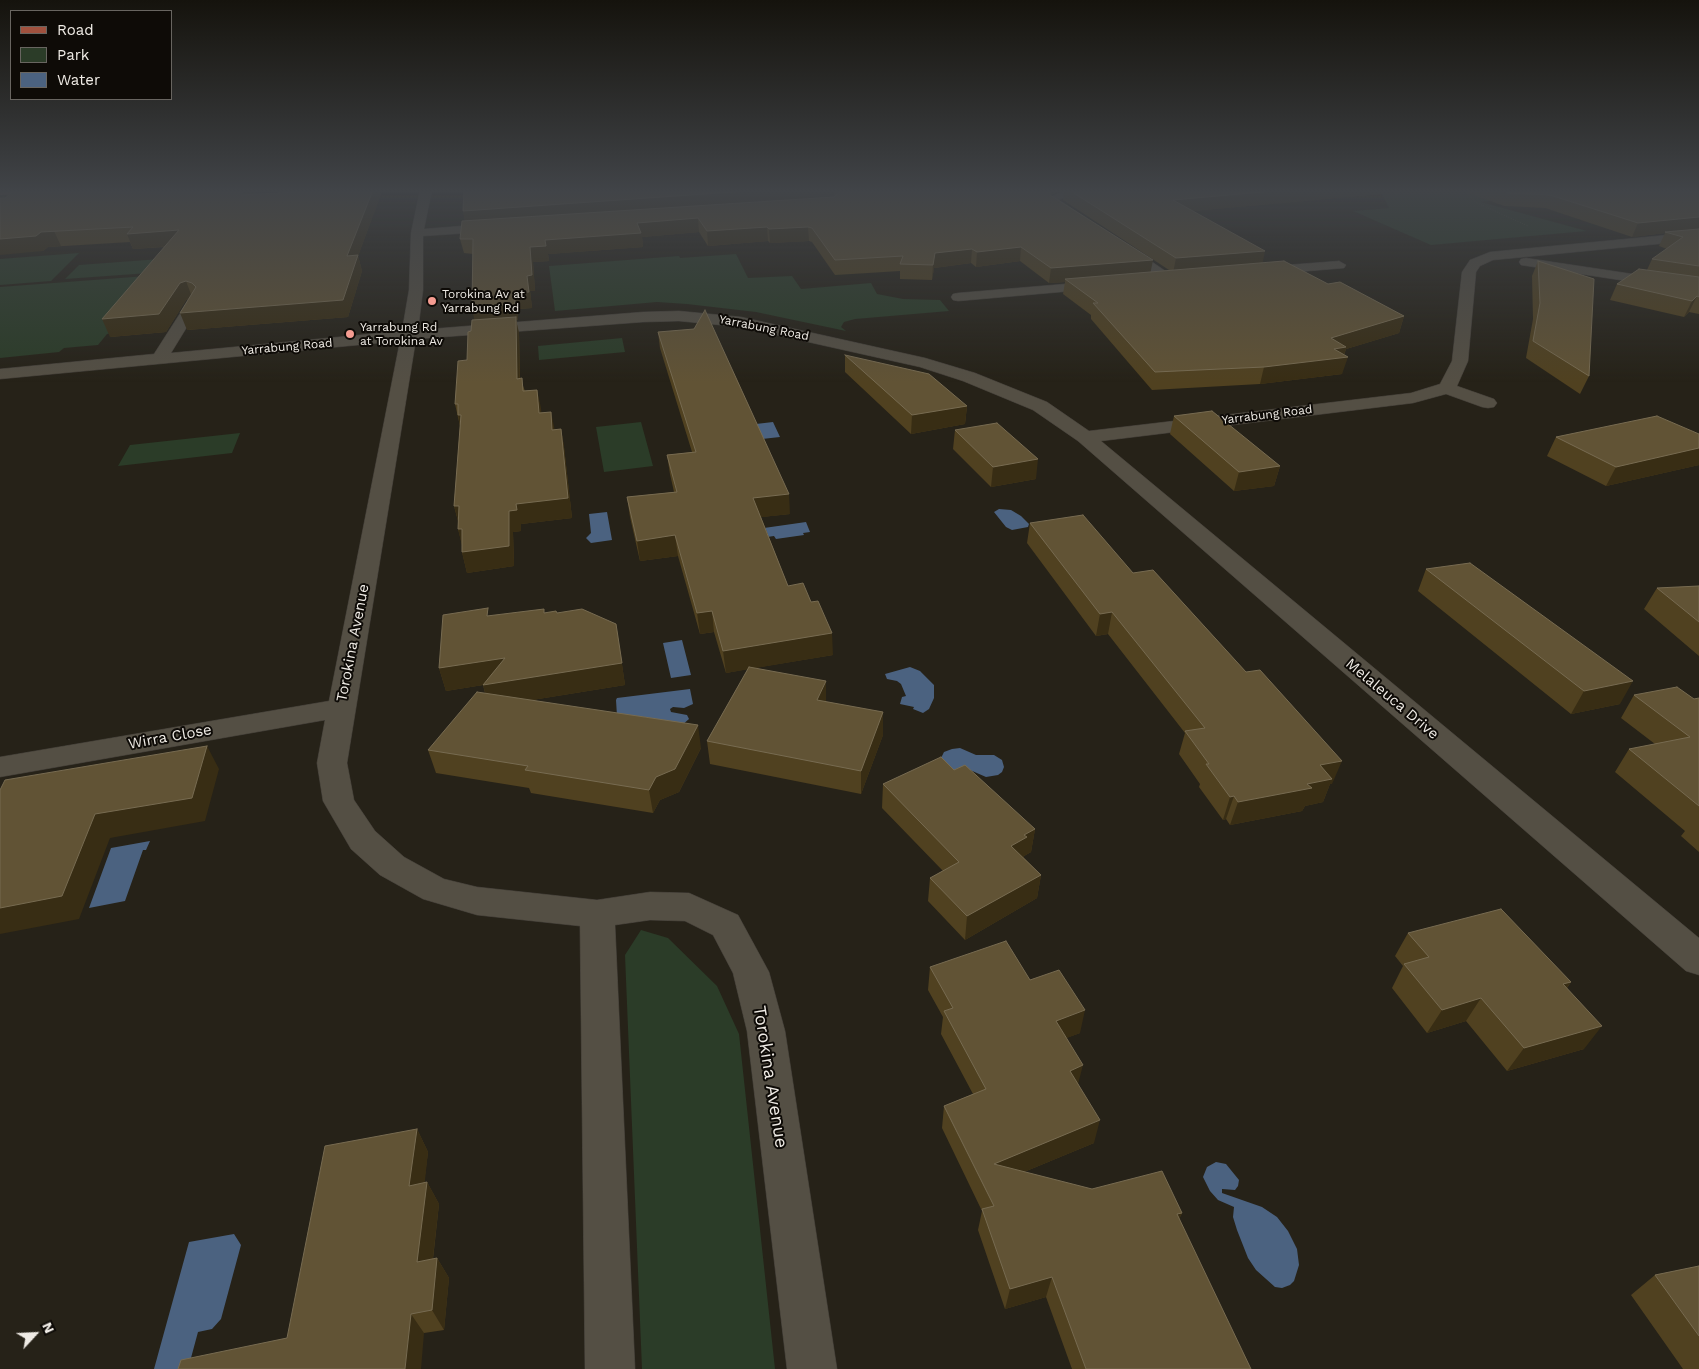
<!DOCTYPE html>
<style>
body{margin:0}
#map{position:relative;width:1699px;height:1369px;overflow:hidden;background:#262218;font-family:"Work Sans",sans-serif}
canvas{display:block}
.legend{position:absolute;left:10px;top:10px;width:162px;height:90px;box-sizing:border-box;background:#0e0b07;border:1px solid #686560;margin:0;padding:6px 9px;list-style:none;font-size:15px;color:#efebe5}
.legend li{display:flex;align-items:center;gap:10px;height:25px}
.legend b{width:25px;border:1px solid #686560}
.north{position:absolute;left:10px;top:1309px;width:50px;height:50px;-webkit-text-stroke:4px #0e0b07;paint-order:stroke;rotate:65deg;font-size:14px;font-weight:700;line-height:20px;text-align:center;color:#efebe5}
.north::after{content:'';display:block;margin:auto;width:18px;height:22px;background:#efebe5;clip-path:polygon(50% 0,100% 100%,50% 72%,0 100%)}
</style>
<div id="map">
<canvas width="1699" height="1369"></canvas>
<ul class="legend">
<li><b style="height:6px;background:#a0513e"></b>Road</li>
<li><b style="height:14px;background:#2b3c28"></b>Park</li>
<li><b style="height:14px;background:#4b6280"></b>Water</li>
</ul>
<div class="north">N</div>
</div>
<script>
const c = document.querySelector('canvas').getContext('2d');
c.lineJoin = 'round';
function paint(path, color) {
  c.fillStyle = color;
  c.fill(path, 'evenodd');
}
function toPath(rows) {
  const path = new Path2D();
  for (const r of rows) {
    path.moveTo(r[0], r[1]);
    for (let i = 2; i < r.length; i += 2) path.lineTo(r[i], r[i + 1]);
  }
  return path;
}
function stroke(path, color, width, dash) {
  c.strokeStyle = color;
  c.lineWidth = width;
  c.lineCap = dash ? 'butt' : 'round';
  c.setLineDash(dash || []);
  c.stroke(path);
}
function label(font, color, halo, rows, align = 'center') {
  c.font = font + ' "Work Sans",sans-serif';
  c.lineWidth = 4;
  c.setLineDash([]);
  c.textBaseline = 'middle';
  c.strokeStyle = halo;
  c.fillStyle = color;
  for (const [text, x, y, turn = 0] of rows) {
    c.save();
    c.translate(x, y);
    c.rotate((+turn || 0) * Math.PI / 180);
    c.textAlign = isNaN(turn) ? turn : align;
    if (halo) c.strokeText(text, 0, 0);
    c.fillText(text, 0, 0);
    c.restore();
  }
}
paint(toPath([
 [1380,190,1483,190,1507,199,1481,202,1587,231,1431,245,1353,211,1389,208],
 [79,253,51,281,0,285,0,259],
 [736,254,748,278,792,276,801,289,871,283,877,294,903,299,940,300,949,311,855,319,844,322,841,327,846,331,756,312,687,304,657,302,555,311,549,266,679,256,680,258],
 [174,258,163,272,65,279,79,265],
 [160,275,114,333,107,334,98,345,64,348,59,352,0,358,0,287],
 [622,338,625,352,539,360,538,346],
 [641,422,653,466,604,472,596,427],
 [240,433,232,453,118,466,130,445],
 [641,930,668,938,717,986,739,1034,775,1369,642,1369,625,955]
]), '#2b3c28');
paint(toPath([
 [773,422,780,437,762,439,756,424],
 [999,509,1011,510,1021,516,1029,524,1028,527,1012,530,1006,527,994,512],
 [607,512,612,540,591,543,586,538,591,533,589,514],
 [806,522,810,532,803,533,804,535,776,539,774,536,767,537,764,528],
 [682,640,691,675,671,678,663,643],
 [910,667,920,671,934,685,934,698,929,709,923,713,913,709,914,707,900,704,902,697,906,696,901,684,897,681,887,679,885,674],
 [690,689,693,704,684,708,673,707,670,709,671,712,687,715,689,719,682,725,645,717,617,716,616,700,617,698],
 [960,748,976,755,994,755,1002,760,1004,767,1002,772,998,775,986,777,970,770,952,771,941,758,944,752,952,749],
 [150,841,146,850,143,850,125,901,89,908,111,848],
 [1216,1162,1226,1164,1239,1180,1238,1186,1235,1190,1222,1189,1222,1193,1262,1207,1277,1217,1288,1231,1297,1249,1299,1265,1294,1281,1290,1285,1282,1288,1275,1287,1256,1270,1248,1258,1237,1230,1233,1217,1234,1207,1218,1200,1210,1191,1203,1177,1207,1167],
 [234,1234,241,1245,221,1319,212,1329,198,1332,188,1369,154,1369,189,1242]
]), '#4b6280');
const minor = toPath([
 [420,190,432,190,424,229,498,223,504,227,498,231,423,236,423,290,418,330,643,312,679,311,741,317,925,358,975,373,1047,402,1089,431,1411,393,1440,384,1452,361,1462,272,1470,260,1490,252,1699,232,1699,240,1493,260,1480,266,1476,272,1468,361,1457,386,1494,399,1497,403,1494,407,1488,408,1482,407,1446,394,1413,403,1101,441,1699,938,1699,975,1686,971,1078,441,1033,410,963,381,920,367,741,327,679,321,643,322,416,339,347,763,354,800,375,831,404,857,444,879,477,887,597,900,650,892,689,893,738,915,769,972,785,1031,837,1369,787,1369,747,1031,733,973,713,935,685,921,650,920,615,925,635,1369,585,1369,580,926,477,915,423,899,380,875,351,849,323,801,317,763,325,720,0,777,0,757,329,701,400,341,0,379,0,369,154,354,188,301,193,299,198,301,201,304,171,353,402,331,409,290,411,233,420,190],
 [1115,190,1110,193,1065,197,1059,200,1083,216,1085,219,1083,222,1079,223,1050,206,1047,199,1063,191,1115,190],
 [1121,243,1126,244,1177,279,1175,282,1165,282,1116,250,1114,247,1121,243],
 [1526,258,1699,284,1699,292,1521,265,1519,262,1521,259,1526,258],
 [1339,261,1346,265,1344,268,1261,275,1254,271,1261,267,1339,261],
 [1101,281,1106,282,1108,285,1106,288,958,301,953,300,951,297,953,294,958,293,1101,281]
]);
const major = toPath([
 [0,190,29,190,24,193,0,195,0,190]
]);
stroke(minor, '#403c36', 1);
stroke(major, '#403c36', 1);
stroke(toPath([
 [1465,190,1475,202,1528,226]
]), '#666259', 1, [0.5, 2]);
paint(minor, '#544f44');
paint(major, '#a0513e');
paint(toPath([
 [259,190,256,194,381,194,358,256,362,271,348,317,187,330,189,299,186,300,166,332,110,337,164,247,133,249,130,242,48,247,43,251,0,198],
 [464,190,1061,190,1051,195,1151,272,1169,270,1063,200,1064,190,1427,190,1193,211,1262,263,1328,284,1404,316,1399,333,1346,349,1344,355,1342,374,1260,384,1152,390,1091,319,1091,315,1063,294,1065,282,1049,283,1020,261,976,267,971,263,934,268,932,280,900,279,900,271,835,275,812,242,809,241,770,243,768,241,708,246,699,232,642,237,643,247,548,254,549,261,533,262,535,291,530,291,532,308,518,309,518,320,516,320,519,333,520,378,525,391,537,390,541,413,554,429,561,429,564,447,572,518,521,524,521,531,513,532,514,566,467,573,462,552,462,544,458,529,458,521,454,506,460,426,455,404,467,360,471,331,475,320,472,307,473,254,464,253,460,239,465,221,463,211],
 [1461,190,1699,190,1699,314,1689,312,1684,317,1610,300,1617,284,1647,270,1652,259,1667,249,1659,246,1665,233,1632,237,1545,208,1504,206],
 [1538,261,1589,376,1580,394,1526,358,1533,319,1532,276],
 [658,332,790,514,761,517,788,586,833,655,754,668,826,702,883,712,883,735,861,794,710,764,707,741,748,669,726,673,714,632,700,634,678,556,640,561,630,517,627,497,674,492,670,474,667,455,692,452,660,348],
 [845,355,967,406,965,424,911,434,845,372],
 [1174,416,1280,466,1274,486,1234,491,1170,434],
 [955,430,1036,479,991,487,953,449],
 [1699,434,1699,465,1606,486,1547,456,1556,437],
 [1030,523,1133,573,1332,784,1330,784,1323,802,1305,806,1302,811,1230,825,1226,819,1223,820,1199,787,1200,784,1179,754,1185,733,1108,634,1096,636,1027,543],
 [1426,569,1620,704,1571,714,1418,591],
 [1699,586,1699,656,1644,609,1657,588],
 [545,613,557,613,616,624,625,685,532,700,701,748,679,792,660,800,653,813,531,793,529,788,436,773,428,750,485,693,483,685,446,691,439,668,490,616],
 [1634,695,1694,699,1699,698,1699,852,1681,836,1685,831,1615,772,1629,749,1655,744,1621,718],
 [954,770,1035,829,1031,852,1024,856,1024,858,1041,875,1037,898,965,940,928,901,930,878,943,871,882,808,883,784],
 [1408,933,1571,982,1567,988,1584,1049,1507,1071,1466,1021,1427,1033,1392,988,1403,966,1395,956],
 [930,967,1030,980,1080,1033,1066,1038,1094,1143,1024,1172,1182,1213,1179,1219,1251,1369,1072,1369,1046,1297,1005,1309,978,1230,982,1211,942,1128,944,1106,973,1094,941,1034,943,1017,928,990],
 [417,1129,428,1152,424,1183,427,1182,439,1204,433,1259,437,1258,449,1278,444,1330,424,1333,287,1338],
 [1699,1266,1699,1369,1683,1369,1631,1295,1655,1275]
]), '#504120');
paint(toPath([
 [244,190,259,190,246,209,241,195],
 [373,190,380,190,381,194,358,256,362,271,348,317,187,330,180,313,347,256],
 [761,190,834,190,834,198,466,224,463,211],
 [1046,190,1061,190,1045,198],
 [1285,190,1427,190,1170,213,1173,200],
 [1699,217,1699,230,1665,232,1665,233,1632,237,1638,223],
 [698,218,699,232,642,237,643,247,548,254,549,261,533,262,535,291,530,291,532,308,518,309,518,320,516,320,519,333,520,397,475,324,472,307,515,293,527,276,530,247,545,240,637,223],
 [767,227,768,241,708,246,707,231],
 [808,227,809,241,770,243,769,229],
 [179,230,185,245,133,249,127,234],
 [54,231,61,246,48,247,43,251,0,255,0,239,41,232],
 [1021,247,1020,261,976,267,977,252],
 [972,249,971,263,934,268,932,280,933,265,935,253],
 [1265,251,1262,266,1173,273,1176,258],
 [1153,260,1150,275,1065,279,1065,282,1049,283,1051,268],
 [186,281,192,297,186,300,166,332,110,337,102,319],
 [1697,296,1689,312,1684,317,1692,301],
 [1404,316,1399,333,1346,349,1343,357,1348,357,1342,374,1260,384,1264,367,1331,338],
 [537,390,541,408,543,432,539,413],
 [967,406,965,424,911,434,912,415],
 [551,412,555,431,552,430],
 [458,415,461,415,462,434],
 [561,429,564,447,572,518,521,524,521,531,513,532,514,566,467,573,462,552,516,504],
 [1699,448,1699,465,1606,486,1616,467],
 [1038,459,1036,479,991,487,993,467],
 [1280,466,1274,486,1234,491,1239,472],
 [789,494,790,514,754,518,753,498],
 [454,506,459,506,460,527],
 [458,529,462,529,463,550],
 [675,535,678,556,640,561,637,541],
 [712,611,714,632,700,634,697,613],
 [1112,612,1108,634,1096,636,1100,614],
 [616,624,625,685,489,707,483,685,446,691,439,668,505,658],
 [832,633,833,655,726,673,723,651],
 [826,681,826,704,817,700],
 [1633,681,1620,704,1571,714,1584,691],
 [883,712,883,735,861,794,861,771],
 [698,725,701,748,679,792,660,800,653,813,649,790,656,777],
 [207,746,219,769,205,821,110,838,79,919,0,934,0,908,95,814],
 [1342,761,1332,784,1330,784,1323,802,1305,806,1302,811,1230,825,1238,802,1307,784,1320,765],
 [1234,796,1226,819,1223,820,1230,797],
 [1035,829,1031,852,1024,856,1023,861,1011,846,1024,835],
 [1041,875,1037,898,965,940,967,916],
 [1571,982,1554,1005,1563,984],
 [1481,998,1466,1021,1427,1033,1442,1010],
 [1085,1010,1080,1033,1051,1044,1056,1021],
 [1602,1026,1584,1049,1507,1071,1524,1048],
 [1083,1065,1077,1088,1070,1071],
 [1100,1120,1094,1143,990,1186,994,1164],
 [417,1129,428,1152,422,1208,409,1186],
 [427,1182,439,1204,430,1283,417,1262],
 [1182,1213,1172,1234,1177,1214],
 [437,1258,449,1278,444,1330,432,1310],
 [1052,1277,1046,1297,1005,1309,1010,1289],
 [411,1314,424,1333,421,1369,405,1369]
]), '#382d14');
const building = toPath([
 [15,190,244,190,241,195,331,190,373,190,347,256,358,255,343,300,180,313,196,287,192,283,186,281,180,283,159,314,102,319,179,230,127,234,133,227,41,232,36,236,0,239,0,198,5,198,15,190],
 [464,190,761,190,463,211,464,190],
 [841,190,1049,190,1050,195,1153,260,1051,268,1021,247,977,252,972,249,935,253,933,265,900,264,903,256,835,260,812,228,808,227,769,229,767,227,707,231,698,218,637,223,641,233,545,240,546,246,530,247,532,275,527,276,529,292,515,293,515,304,472,307,473,239,460,239,462,221,834,197,841,190],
 [1069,190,1285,190,1173,200,1265,251,1176,258,1069,190],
 [1502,190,1699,190,1699,217,1638,223,1550,195,1508,193,1502,190],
 [1699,229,1699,266,1652,259,1683,237,1665,232,1699,229],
 [1284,261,1328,284,1340,282,1404,316,1331,338,1346,347,1334,349,1348,357,1264,367,1155,372,1093,303,1098,303,1065,279,1284,261],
 [1538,261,1594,279,1589,376,1533,341,1540,303,1538,261],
 [1639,269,1699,277,1699,297,1697,296,1692,301,1617,284,1639,269],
 [705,310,789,494,753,498,788,586,803,583,811,602,818,601,832,633,723,651,712,611,697,613,675,535,637,541,627,497,677,492,667,455,696,452,658,332,694,329,705,310],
 [516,317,517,379,522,378,523,391,537,390,539,413,551,412,552,430,561,429,568,498,516,504,517,510,509,511,509,546,462,552,462,529,458,529,459,506,454,506,461,415,458,415,458,404,455,404,458,361,467,360,468,332,471,331,472,320,516,317],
 [845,355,929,374,967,406,912,415,845,355],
 [1212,411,1280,466,1239,472,1174,416,1212,411],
 [1657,416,1699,434,1699,448,1616,467,1556,437,1657,416],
 [997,423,1038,459,993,467,955,430,997,423],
 [1083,515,1133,573,1153,570,1246,672,1260,670,1342,761,1320,765,1332,779,1307,784,1312,788,1238,802,1234,796,1230,797,1206,764,1209,764,1185,731,1205,728,1112,612,1100,614,1030,523,1083,515],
 [1470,563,1633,681,1584,691,1426,569,1470,563],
 [1699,586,1699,622,1657,588,1699,586],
 [488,608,487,616,544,609,544,613,556,611,557,613,582,609,616,624,622,663,483,685,505,658,439,668,443,615,488,608],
 [749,667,826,681,817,700,883,712,861,771,707,741,749,667],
 [1677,687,1694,699,1699,698,1699,806,1629,749,1690,737,1634,695,1677,687],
 [477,692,698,725,675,769,656,777,649,790,525,770,528,766,428,750,477,692],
 [207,746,192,798,95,814,62,896,0,908,0,790,5,780,207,746],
 [941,757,954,770,965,765,1035,829,1024,835,1027,837,1011,846,1041,875,967,916,930,878,959,862,883,784,941,757],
 [1501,909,1571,982,1563,984,1602,1026,1524,1048,1481,998,1442,1010,1404,964,1429,957,1408,933,1501,909],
 [1006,941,1030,980,1059,970,1085,1010,1056,1021,1083,1065,1070,1071,1100,1120,994,1164,1092,1189,1162,1171,1182,1213,1177,1214,1251,1369,1086,1369,1052,1277,1010,1289,982,1209,994,1206,944,1106,986,1089,944,1011,953,1008,930,967,1006,941],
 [417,1129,409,1186,427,1182,417,1262,437,1258,432,1310,411,1314,405,1369,178,1369,181,1360,287,1338,325,1146,417,1129],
 [1699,1266,1699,1336,1655,1275,1699,1266]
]);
paint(building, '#615335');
stroke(building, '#776b51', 1);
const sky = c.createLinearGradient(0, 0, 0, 382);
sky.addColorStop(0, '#15130d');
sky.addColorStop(0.5, '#414448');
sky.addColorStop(1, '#41444800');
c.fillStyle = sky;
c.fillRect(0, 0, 1699, 382);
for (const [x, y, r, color] of [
 [432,301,5,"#f59c91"],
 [350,334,5,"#f59c91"]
]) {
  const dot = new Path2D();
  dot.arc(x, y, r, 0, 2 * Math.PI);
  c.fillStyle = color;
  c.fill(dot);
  stroke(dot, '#0e0b07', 2);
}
label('12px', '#efebe5', '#0e0b07', [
 ["Torokina Av at",442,294],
 ["Yarrabung Rd",442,308],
 ["Yarrabung Rd",360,327],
 ["at Torokina Av",360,341]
], 'left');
label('12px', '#efebe5', '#0e0b07', [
 ["Yarrabung Road",764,328,11],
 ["Yarrabung Road",287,347,-5],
 ["Yarrabung Road",1267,415,-7]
]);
label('15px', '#efebe5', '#0e0b07', [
 ["Torokina Avenue",353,643,-79],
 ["Melaleuca Drive",1392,699,40],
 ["Wirra Close",170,737,-10]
]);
label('18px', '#efebe5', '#0e0b07', [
 ["Torokina Avenue",770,1077,81]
]);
</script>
